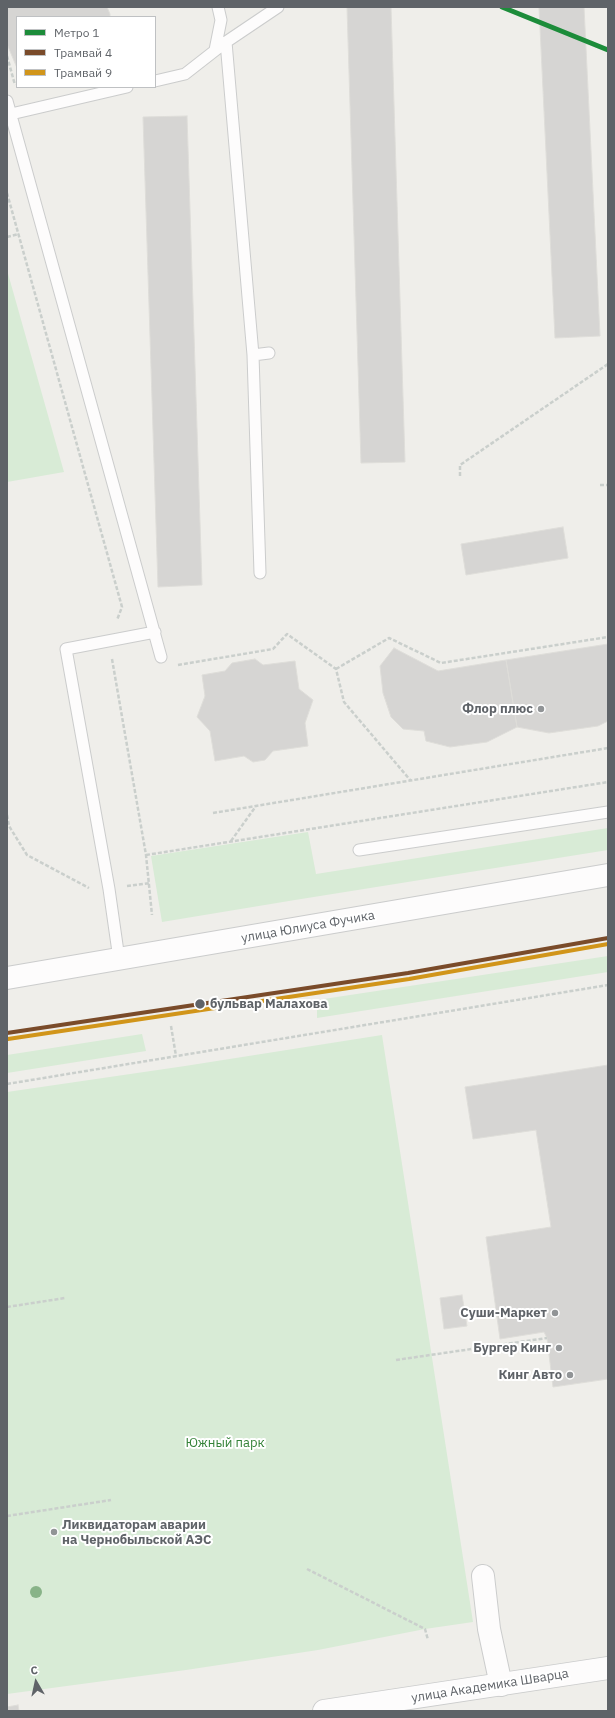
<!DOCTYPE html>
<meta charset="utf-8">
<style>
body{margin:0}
#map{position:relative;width:615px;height:1718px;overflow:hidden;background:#efeeea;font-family:"IBM Plex Sans",sans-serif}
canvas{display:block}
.frame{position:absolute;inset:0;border:8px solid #5f6368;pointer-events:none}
.legend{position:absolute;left:16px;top:16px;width:140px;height:72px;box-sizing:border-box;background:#fff;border:1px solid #bfc1c3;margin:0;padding:5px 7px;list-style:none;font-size:12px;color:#5f6368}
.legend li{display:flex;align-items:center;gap:8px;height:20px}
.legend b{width:20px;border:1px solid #bfc1c3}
.north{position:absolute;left:16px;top:1662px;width:40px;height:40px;-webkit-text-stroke:3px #fff;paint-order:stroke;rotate:351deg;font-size:11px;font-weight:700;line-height:16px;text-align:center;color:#5f6368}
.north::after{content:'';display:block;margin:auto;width:14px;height:18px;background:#5f6368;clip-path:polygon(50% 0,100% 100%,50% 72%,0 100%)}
</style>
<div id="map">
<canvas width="615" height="1718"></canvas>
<div class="frame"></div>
<ul class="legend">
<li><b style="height:5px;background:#1c8c3a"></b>Метро 1</li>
<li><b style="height:5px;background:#7a4b2a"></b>Трамвай 4</li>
<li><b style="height:5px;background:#d1951a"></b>Трамвай 9</li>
</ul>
<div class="north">С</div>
</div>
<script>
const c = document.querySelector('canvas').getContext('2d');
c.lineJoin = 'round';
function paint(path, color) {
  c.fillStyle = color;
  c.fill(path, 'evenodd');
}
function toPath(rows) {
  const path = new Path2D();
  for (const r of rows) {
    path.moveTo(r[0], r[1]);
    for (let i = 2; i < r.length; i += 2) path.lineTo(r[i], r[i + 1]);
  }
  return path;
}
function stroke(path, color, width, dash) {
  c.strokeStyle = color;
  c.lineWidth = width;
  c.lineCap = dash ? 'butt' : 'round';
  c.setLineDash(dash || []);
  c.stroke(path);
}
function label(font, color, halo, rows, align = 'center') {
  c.font = font + ' "IBM Plex Sans",sans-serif';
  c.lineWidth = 4;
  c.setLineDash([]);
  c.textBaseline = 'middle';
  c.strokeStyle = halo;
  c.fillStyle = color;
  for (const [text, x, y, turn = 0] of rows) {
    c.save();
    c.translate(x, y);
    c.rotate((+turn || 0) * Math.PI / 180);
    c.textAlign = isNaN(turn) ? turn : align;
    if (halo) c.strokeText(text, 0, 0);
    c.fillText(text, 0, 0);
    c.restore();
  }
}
paint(toPath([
 [7,270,64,472,7,482],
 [608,828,608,850,295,900,162,922,151,856,308,832,316,874],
 [608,956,608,972,317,1018,317,1000],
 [142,1034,146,1051,7,1073,7,1055],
 [382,1035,473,1622,425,1629,318,1650,186,1670,7,1694,7,1092,185,1066]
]), '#d8ebd6');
const building = toPath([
 [7,7,107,7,110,14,110,17,17,17,17,68,7,44,7,7],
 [347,7,391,7,405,462,361,463,347,7],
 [539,7,584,7,600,336,555,338,539,7],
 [187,116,202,585,158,587,143,117,187,116],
 [563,527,568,558,466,575,461,544,563,527],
 [608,644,608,721,598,726,549,733,517,727,506,660,608,644],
 [394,648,438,671,506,660,517,727,487,742,450,747,426,741,424,731,403,729,391,717,383,693,380,666,394,648],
 [255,659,263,665,295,661,299,689,313,700,305,723,308,746,273,751,265,760,253,762,244,756,215,761,210,731,197,717,205,696,202,675,225,671,232,663,255,659],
 [608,1065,608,1379,553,1387,547,1338,544,1332,500,1339,486,1237,551,1227,536,1130,473,1139,465,1087,608,1065],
 [462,1295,467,1326,444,1329,440,1298,462,1295],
 [18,1705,19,1711,7,1711,7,1707,18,1705]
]);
paint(building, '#d6d5d3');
stroke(building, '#deddd9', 1);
const service = toPath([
 [226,42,253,355,260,573],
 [215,50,221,20,218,7],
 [155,81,185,74,226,42,278,7],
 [7,101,161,657],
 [11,114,127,87],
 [253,355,269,353],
 [359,850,608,812],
 [119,959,109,889,66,649,155,632]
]);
const minor = toPath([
 [483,1576,489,1629,501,1685]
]);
const tertiary = toPath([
 [7,978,608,875],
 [324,1711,608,1668]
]);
stroke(service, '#cbcccc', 13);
stroke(minor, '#cbcccc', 24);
stroke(tertiary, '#cbcccc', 24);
stroke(toPath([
 [7,56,15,85],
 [7,193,122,607,117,620],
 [7,237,19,234],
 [460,476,460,465,608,364],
 [600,485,608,485],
 [112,659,146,855,152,915],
 [178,665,273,649,287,634,336,669,344,702,411,781],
 [336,669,389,638,441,663,608,637],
 [213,813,608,748],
 [7,815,9,826,27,855,89,888],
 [231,841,256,806],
 [146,855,608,782],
 [127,886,150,883],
 [171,1026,176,1056],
 [7,1084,608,985],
 [7,1307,65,1298],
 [396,1360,547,1338],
 [7,1516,111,1500],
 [307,1569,425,1629,428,1640]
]), '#cacfcc', 2.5, [4, 2]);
stroke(service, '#fdfcfc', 11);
stroke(minor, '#fdfcfc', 22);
stroke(tertiary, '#fdfcfc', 22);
stroke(toPath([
 [7,1033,408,973,608,938]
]), '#7a4b2a', 4);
stroke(toPath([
 [8,1039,409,979,608,944]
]), '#d1951a', 4);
stroke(toPath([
 [502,7,608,50]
]), '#1c8c3a', 5);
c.fillStyle = '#88b388';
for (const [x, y] of [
 [36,1592]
]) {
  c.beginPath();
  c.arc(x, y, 6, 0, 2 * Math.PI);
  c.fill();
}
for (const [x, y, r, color] of [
 [541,709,4,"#919496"],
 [200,1004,5.5,"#5f6368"],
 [555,1313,4,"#919496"],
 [559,1348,4,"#919496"],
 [570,1375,4,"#919496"],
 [54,1532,4,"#919496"]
]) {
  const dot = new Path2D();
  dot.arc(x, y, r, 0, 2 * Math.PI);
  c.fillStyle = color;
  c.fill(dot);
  stroke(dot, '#fff', 1.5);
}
label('bold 13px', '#5f6368', '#fff', [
 ["Флор плюс",533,709],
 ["Суши-Маркет",547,1313],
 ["Бургер Кинг",551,1348],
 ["Кинг Авто",562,1375],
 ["Ликвидаторам аварии",62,1525,"left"],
 ["на Чернобыльской АЭС",62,1540,"left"]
], 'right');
label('13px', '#5f6368', '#fff', [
 ["улица Юлиуса Фучика",308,927,-10],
 ["улица Академика Шварца",490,1686,-9]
]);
label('bold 13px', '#5f6368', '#fff', [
 ["бульвар Малахова",210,1004]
], 'left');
label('13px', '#348238', '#fff', [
 ["Южный парк",225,1443]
]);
</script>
